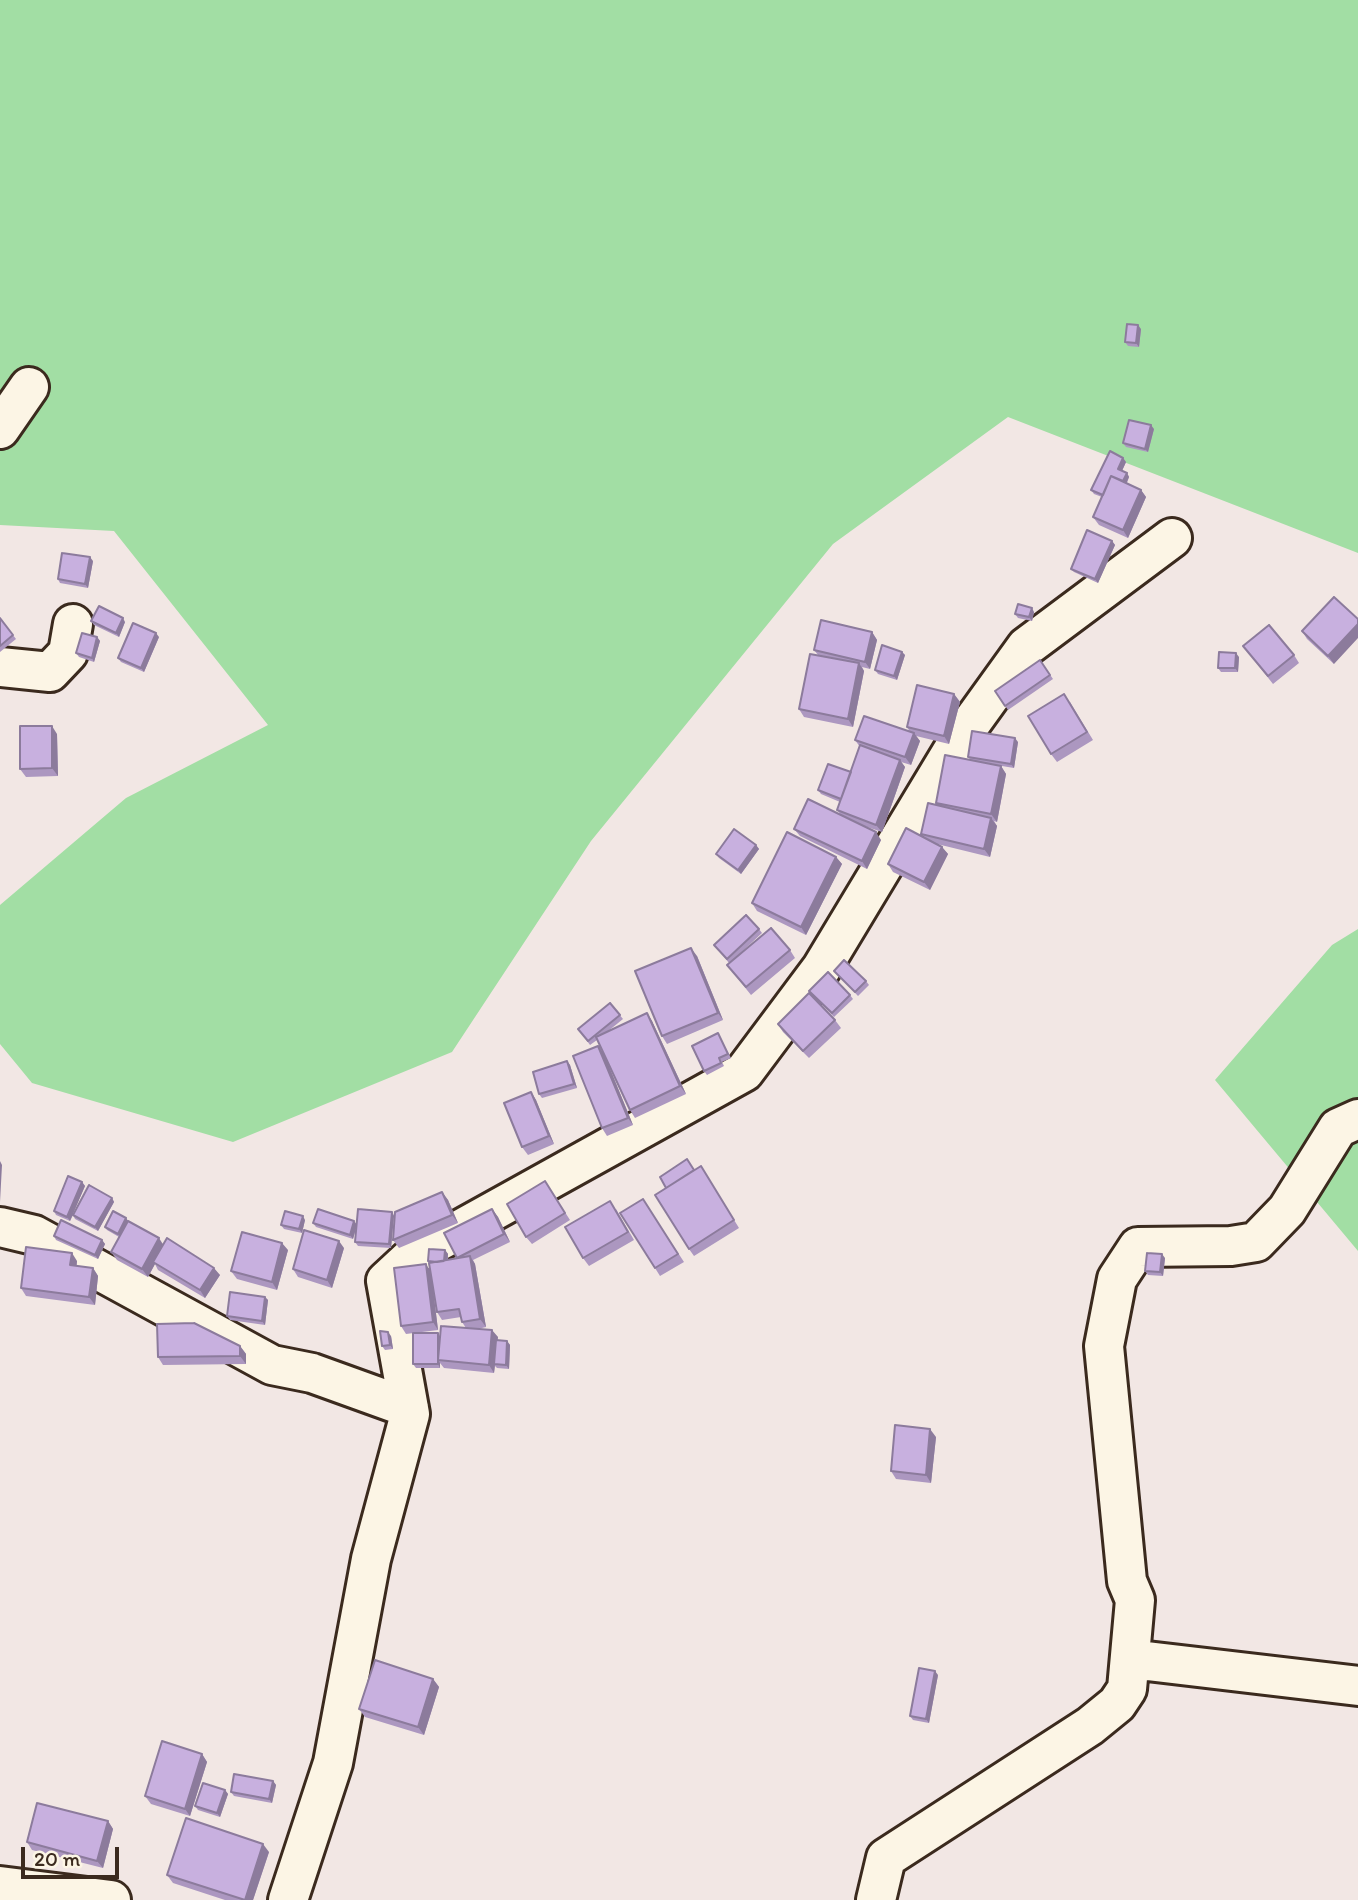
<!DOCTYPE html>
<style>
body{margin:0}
#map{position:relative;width:1358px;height:1900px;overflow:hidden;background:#f2e7e4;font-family:Itim,sans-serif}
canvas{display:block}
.scale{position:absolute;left:21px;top:1847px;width:98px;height:32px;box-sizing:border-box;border:4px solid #3b2a1e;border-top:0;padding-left:9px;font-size:21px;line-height:24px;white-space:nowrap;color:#3b2a1e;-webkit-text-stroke:5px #fcf5e5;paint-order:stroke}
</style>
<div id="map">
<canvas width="1358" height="1900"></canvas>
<div class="scale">20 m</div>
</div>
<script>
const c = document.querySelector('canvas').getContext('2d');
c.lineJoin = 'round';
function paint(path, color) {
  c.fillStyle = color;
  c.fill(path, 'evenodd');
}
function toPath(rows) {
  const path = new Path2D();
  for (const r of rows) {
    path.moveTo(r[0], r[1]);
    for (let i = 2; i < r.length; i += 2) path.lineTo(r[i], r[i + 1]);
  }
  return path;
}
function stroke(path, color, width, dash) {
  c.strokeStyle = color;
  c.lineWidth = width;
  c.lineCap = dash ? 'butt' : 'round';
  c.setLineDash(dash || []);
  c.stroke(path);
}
paint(toPath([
 [0,0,1358,0,1358,553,1008,417,833,544,591,841,452,1052,233,1142,32,1083,0,1044,0,905,126,798,268,725,114,531,0,525],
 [1358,929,1358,1251,1215,1080,1332,945]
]), '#a2dea4');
const street = toPath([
 [0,429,29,387],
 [0,667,50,672,68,653,73,624],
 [0,1227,34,1235,272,1365,312,1373,409,1408],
 [1130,1659,1358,1686],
 [0,1886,111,1900],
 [288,1900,333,1763,371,1559,410,1414,386,1281,414,1255,744,1072,821,969,959,740,1026,647,1172,538],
 [876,1900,886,1858,1090,1726,1117,1704,1127,1689,1135,1600,1127,1581,1104,1346,1117,1279,1138,1247,1231,1246,1256,1242,1287,1210,1338,1128,1358,1119]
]);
stroke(street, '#3b2a1e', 44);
stroke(street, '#fcf5e5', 38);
paint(toPath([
 [1141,329,1139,347,1128,346,1125,342],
 [1154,429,1148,452,1126,447,1123,443],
 [1123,458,1126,462,1122,471,1127,473,1129,477,1127,483,1141,490,1146,497,1128,538,1099,525,1093,517,1102,497,1094,494,1091,490],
 [1112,541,1115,545,1098,583,1074,572,1071,569],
 [93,561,88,588,60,583,58,579],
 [1334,597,1334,664,1307,639,1302,631],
 [1034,612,1032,621,1018,618,1015,614],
 [0,618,16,639,0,652],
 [91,621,125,622,119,637,94,625],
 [872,632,877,640,870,669,862,667,864,671,853,727,804,717,799,709,818,655,814,650],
 [97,637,100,641,94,662,79,657,76,653],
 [159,637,144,672,121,662,118,658],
 [1243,646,1294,655,1299,663,1273,684],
 [902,652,905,655,897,680,878,674,875,670],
 [1239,657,1238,672,1221,672,1218,668],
 [1040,660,1053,679,1008,710,995,691],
 [954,694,960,702,949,744,916,736,920,741,911,765,901,762,905,767,882,832,858,824,881,840,867,869,800,836,794,829,841,815,837,810,840,802,821,794,818,790,851,772,860,747,855,740,910,732,907,727],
 [1070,702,1093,740,1057,762,1051,754],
 [57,734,58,776,26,777,20,769],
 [1018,742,1014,768,972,761,1001,766,1006,774,997,822,994,821,997,826,990,857,937,844,942,847,948,854,930,890,893,872,888,864,924,837,921,834,937,805,936,803,971,760,968,757],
 [756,845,759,849,741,874,719,858,716,854],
 [836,857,842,864,806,935,757,911,752,903],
 [759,929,762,933,731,962,790,950,795,958,751,995,727,965,729,963,714,945],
 [697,956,723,1020,667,1044,662,1036],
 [834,971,866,981,869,985,858,996],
 [809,991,850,995,853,999,834,1017],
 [610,1003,623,1019,607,1032,647,1013,652,1021,686,1094,635,1118,630,1110,606,1059,633,1125,607,1136,602,1128,598,1046,603,1053,597,1040,590,1045,578,1029],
 [835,1020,841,1028,809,1058,783,1032,778,1024],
 [718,1033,731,1058,722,1062,724,1066,707,1075,704,1071],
 [567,1061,570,1065,577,1088,542,1098,539,1094],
 [531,1092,536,1100,554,1144,528,1155,522,1147],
 [701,1166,739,1228,694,1256,689,1249,694,1170],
 [545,1181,570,1220,532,1244,526,1237],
 [82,1182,85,1186,73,1213,112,1198,114,1202,98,1231,75,1219,73,1215,70,1221,56,1215,54,1211],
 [442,1192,448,1200,458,1223,399,1248,393,1240],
 [643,1199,684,1262,660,1276,655,1268],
 [492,1209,498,1217,510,1242,473,1260,475,1264,486,1327,478,1329,498,1337,497,1340,507,1341,510,1345,509,1369,497,1368,495,1366,494,1373,444,1368,440,1363,440,1368,416,1368,413,1364,438,1333,440,1337,466,1328,462,1322,461,1317,442,1320,437,1312,433,1289,438,1330,406,1334,401,1326,430,1271,428,1261,445,1250,448,1254,448,1260,457,1258],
 [616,1209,634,1240,589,1266,583,1258],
 [392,1212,394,1216,391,1248,358,1246,355,1242],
 [305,1220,302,1233,284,1229,281,1225],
 [354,1221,357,1225,353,1239,316,1227,313,1223],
 [129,1222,163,1244,220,1275,205,1298,158,1270,155,1264,148,1277,117,1260,111,1252,119,1237,107,1230,105,1227],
 [54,1236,102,1240,105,1244,98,1259,56,1240],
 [344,1248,332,1288,298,1277,293,1269],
 [288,1250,277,1290,237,1279,231,1271],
 [1165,1258,1163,1276,1148,1275,1145,1271],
 [77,1261,76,1266,93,1268,98,1276,95,1305,26,1296,21,1288],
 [265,1297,268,1300,265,1325,230,1320,227,1316],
 [391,1336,393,1349,385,1350,382,1346],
 [240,1346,246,1354,246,1364,163,1365,158,1357],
 [936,1437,931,1483,896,1479,891,1471],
 [938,1675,929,1723,913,1720,910,1716],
 [433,1679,439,1687,424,1735,365,1717,359,1709],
 [202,1754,207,1762,190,1816,151,1804,145,1796],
 [273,1781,276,1785,272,1803,234,1796,231,1792],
 [225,1790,228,1794,220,1817,198,1810,195,1806],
 [108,1821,113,1829,103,1868,32,1850,27,1842],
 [269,1852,253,1900,225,1900,173,1883,167,1875]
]), '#ac97c0');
paint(toPath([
 [1138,325,1141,329,1139,347,1136,343],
 [1151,425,1154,429,1148,452,1145,449],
 [1123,458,1126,462,1121,473,1118,469],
 [1127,473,1129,477,1125,486,1122,482],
 [1141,490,1146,497,1128,538,1123,530],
 [1112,541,1115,545,1098,583,1095,579],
 [90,557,93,561,88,588,85,584],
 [1032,608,1034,612,1032,621,1029,617],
 [123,618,125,622,119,637,116,633],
 [1358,624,1358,638,1334,664,1328,656],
 [872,632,877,640,870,669,865,662],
 [156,633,159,637,144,672,141,668],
 [97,637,100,641,94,662,92,658],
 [902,652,905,655,897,680,894,676],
 [1236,653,1239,657,1238,672,1235,668],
 [859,663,864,671,853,727,848,719],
 [954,694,960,702,949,744,944,736],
 [52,726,57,734,58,776,52,768],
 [914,733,920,741,911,765,905,757],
 [1015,738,1018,742,1014,768,1011,764],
 [900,760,905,767,882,832,876,825],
 [1001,766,1006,774,997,822,991,814],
 [991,818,997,826,990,857,984,849],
 [876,832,881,840,867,869,862,861],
 [756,845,759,849,741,874,738,870],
 [942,847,948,854,930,890,924,882],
 [836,857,842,864,806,935,801,927],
 [691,948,697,956,723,1020,718,1013],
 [647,1013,652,1021,686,1094,680,1086],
 [598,1046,604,1054,633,1125,628,1118],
 [567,1061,570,1065,577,1088,574,1084],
 [531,1092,536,1100,554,1144,549,1136],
 [0,1161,2,1165,0,1202],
 [82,1182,85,1186,70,1221,67,1217],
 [442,1192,448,1200,458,1223,452,1215],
 [112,1198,114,1202,98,1231,95,1227],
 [492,1209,498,1217,510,1242,504,1234],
 [392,1212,394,1216,391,1248,389,1244],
 [303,1216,305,1220,302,1233,299,1229],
 [126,1218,129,1222,120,1238,118,1234],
 [354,1221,357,1225,353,1239,350,1235],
 [159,1238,164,1246,153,1262,155,1264,148,1277,142,1269],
 [102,1240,105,1244,98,1259,95,1255],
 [339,1241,344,1248,332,1288,327,1280],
 [282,1243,288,1250,277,1290,272,1282],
 [445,1250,448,1254,447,1266,444,1262],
 [72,1253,77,1261,76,1273,70,1265],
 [1162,1254,1165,1258,1163,1276,1160,1272],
 [470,1256,475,1264,486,1327,480,1319],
 [426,1264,431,1272,438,1330,433,1322],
 [93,1268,98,1276,95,1305,89,1297],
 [214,1268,220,1275,205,1298,200,1290],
 [265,1297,268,1300,265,1325,262,1321],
 [492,1330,498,1337,494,1373,489,1365],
 [388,1332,391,1336,393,1349,390,1345],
 [438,1333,440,1337,438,1360,440,1363,440,1368,438,1364],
 [507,1341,510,1345,509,1369,506,1365],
 [240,1346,246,1354,246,1364,240,1356],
 [930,1429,936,1437,931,1483,926,1475],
 [935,1671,938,1675,929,1723,926,1719],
 [433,1679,439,1687,424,1735,418,1727],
 [202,1754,207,1762,190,1816,185,1809],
 [273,1781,276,1785,272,1803,269,1799],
 [225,1790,228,1794,220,1817,217,1813],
 [108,1821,113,1829,103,1868,97,1861],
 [263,1844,269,1852,253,1900,245,1900]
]), '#8c7b9c');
const building = toPath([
 [1127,324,1138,325,1136,343,1125,342,1127,324],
 [1129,420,1151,425,1145,449,1123,443,1129,420],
 [1110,451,1123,458,1118,469,1127,473,1123,481,1111,476,1103,495,1091,490,1110,451],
 [1111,476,1141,490,1123,530,1093,517,1111,476],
 [1087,530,1112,541,1095,579,1071,569,1087,530],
 [62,553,90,557,85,584,58,579,62,553],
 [1334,597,1358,619,1358,624,1328,656,1302,631,1334,597],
 [1018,604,1032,608,1029,617,1015,614,1018,604],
 [99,606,123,618,116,633,91,621,99,606],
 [0,618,13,635,0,646,0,618],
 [821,620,872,632,865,662,814,650,821,620],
 [133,623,156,633,141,668,118,658,133,623],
 [1269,625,1294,655,1268,676,1243,646,1269,625],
 [82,633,97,637,92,658,76,653,82,633],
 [882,645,902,652,894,676,875,670,882,645],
 [1219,652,1236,653,1235,668,1218,668,1219,652],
 [810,654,859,663,848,719,799,709,810,654],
 [1040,660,1050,675,1005,706,995,691,1040,660],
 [917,685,954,694,944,736,907,727,917,685],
 [1064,694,1087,732,1051,754,1028,716,1064,694],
 [864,716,914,733,905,757,855,740,864,716],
 [20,726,52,726,52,768,20,769,20,726],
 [972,731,1015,738,1011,764,968,757,972,731],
 [860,745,900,760,876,825,837,810,860,745],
 [945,755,1001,766,991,814,936,803,945,755],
 [828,764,851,772,841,799,818,790,828,764],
 [808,799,876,832,862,861,794,829,808,799],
 [928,803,991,818,984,849,921,834,928,803],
 [906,828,942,847,924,882,888,864,906,828],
 [734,829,756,845,738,870,716,854,734,829],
 [787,832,836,857,801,927,752,903,787,832],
 [746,915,759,929,727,959,714,945,746,915],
 [771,928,790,950,746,987,727,965,771,928],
 [691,948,718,1013,662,1036,635,971,691,948],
 [844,960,866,981,855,992,834,971,844,960],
 [828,972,850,995,832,1013,809,991,828,972],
 [809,993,835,1020,803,1051,778,1024,809,993],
 [610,1003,620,1015,588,1041,578,1029,610,1003],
 [647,1013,680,1086,630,1110,596,1037,647,1013],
 [718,1033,728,1054,719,1058,721,1063,704,1071,692,1046,718,1033],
 [598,1046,628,1118,602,1128,573,1056,598,1046],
 [567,1061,574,1084,539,1094,533,1072,567,1061],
 [531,1092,549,1136,522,1147,504,1103,531,1092],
 [687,1159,694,1170,666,1188,660,1177,687,1159],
 [701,1166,734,1220,689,1249,655,1195,701,1166],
 [68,1176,82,1182,67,1217,54,1211,68,1176],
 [545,1181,565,1213,526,1237,507,1204,545,1181],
 [89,1185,112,1198,95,1227,73,1215,89,1185],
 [442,1192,452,1215,393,1240,395,1212,442,1192],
 [643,1199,678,1254,655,1268,620,1213,643,1199],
 [610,1201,628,1232,583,1258,565,1227,610,1201],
 [318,1209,354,1221,350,1235,313,1223,318,1209],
 [358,1209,392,1212,389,1244,355,1242,358,1209],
 [492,1209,504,1234,457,1258,444,1233,492,1209],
 [113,1211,126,1218,118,1234,105,1227,113,1211],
 [285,1211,303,1216,299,1229,281,1225,285,1211],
 [61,1220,102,1240,95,1255,54,1236,61,1220],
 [128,1221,159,1238,142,1269,111,1252,128,1221],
 [304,1230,339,1241,327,1280,293,1269,304,1230],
 [242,1232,282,1243,272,1282,231,1271,242,1232],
 [167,1238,214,1268,200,1290,153,1262,167,1238],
 [26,1247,72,1253,70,1265,93,1268,89,1297,21,1288,26,1247],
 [429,1249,445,1250,444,1261,437,1262,428,1261,429,1249],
 [1147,1253,1162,1254,1160,1272,1145,1271,1147,1253],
 [470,1256,480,1319,462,1322,459,1309,437,1312,429,1263,470,1256],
 [426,1264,433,1322,401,1326,394,1268,426,1264],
 [230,1292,265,1297,262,1321,227,1316,230,1292],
 [194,1323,240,1346,240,1356,158,1357,157,1324,194,1323],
 [441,1326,492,1330,489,1365,438,1360,441,1326],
 [380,1331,388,1332,390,1345,382,1346,380,1331],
 [413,1333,438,1333,438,1364,413,1364,413,1333],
 [496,1340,507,1341,506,1365,494,1364,496,1340],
 [895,1425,930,1429,926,1475,891,1471,895,1425],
 [375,1660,433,1679,418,1727,359,1709,375,1660],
 [919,1668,935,1671,926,1719,910,1716,919,1668],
 [162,1741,202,1754,185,1809,145,1796,162,1741],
 [234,1774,273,1781,269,1799,231,1792,234,1774],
 [203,1783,225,1790,217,1813,195,1806,203,1783],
 [37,1803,108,1821,97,1861,27,1842,37,1803],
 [186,1818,263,1844,245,1900,167,1875,186,1818]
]);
paint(building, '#c8b0df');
stroke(building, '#8c7b9c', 2);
</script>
